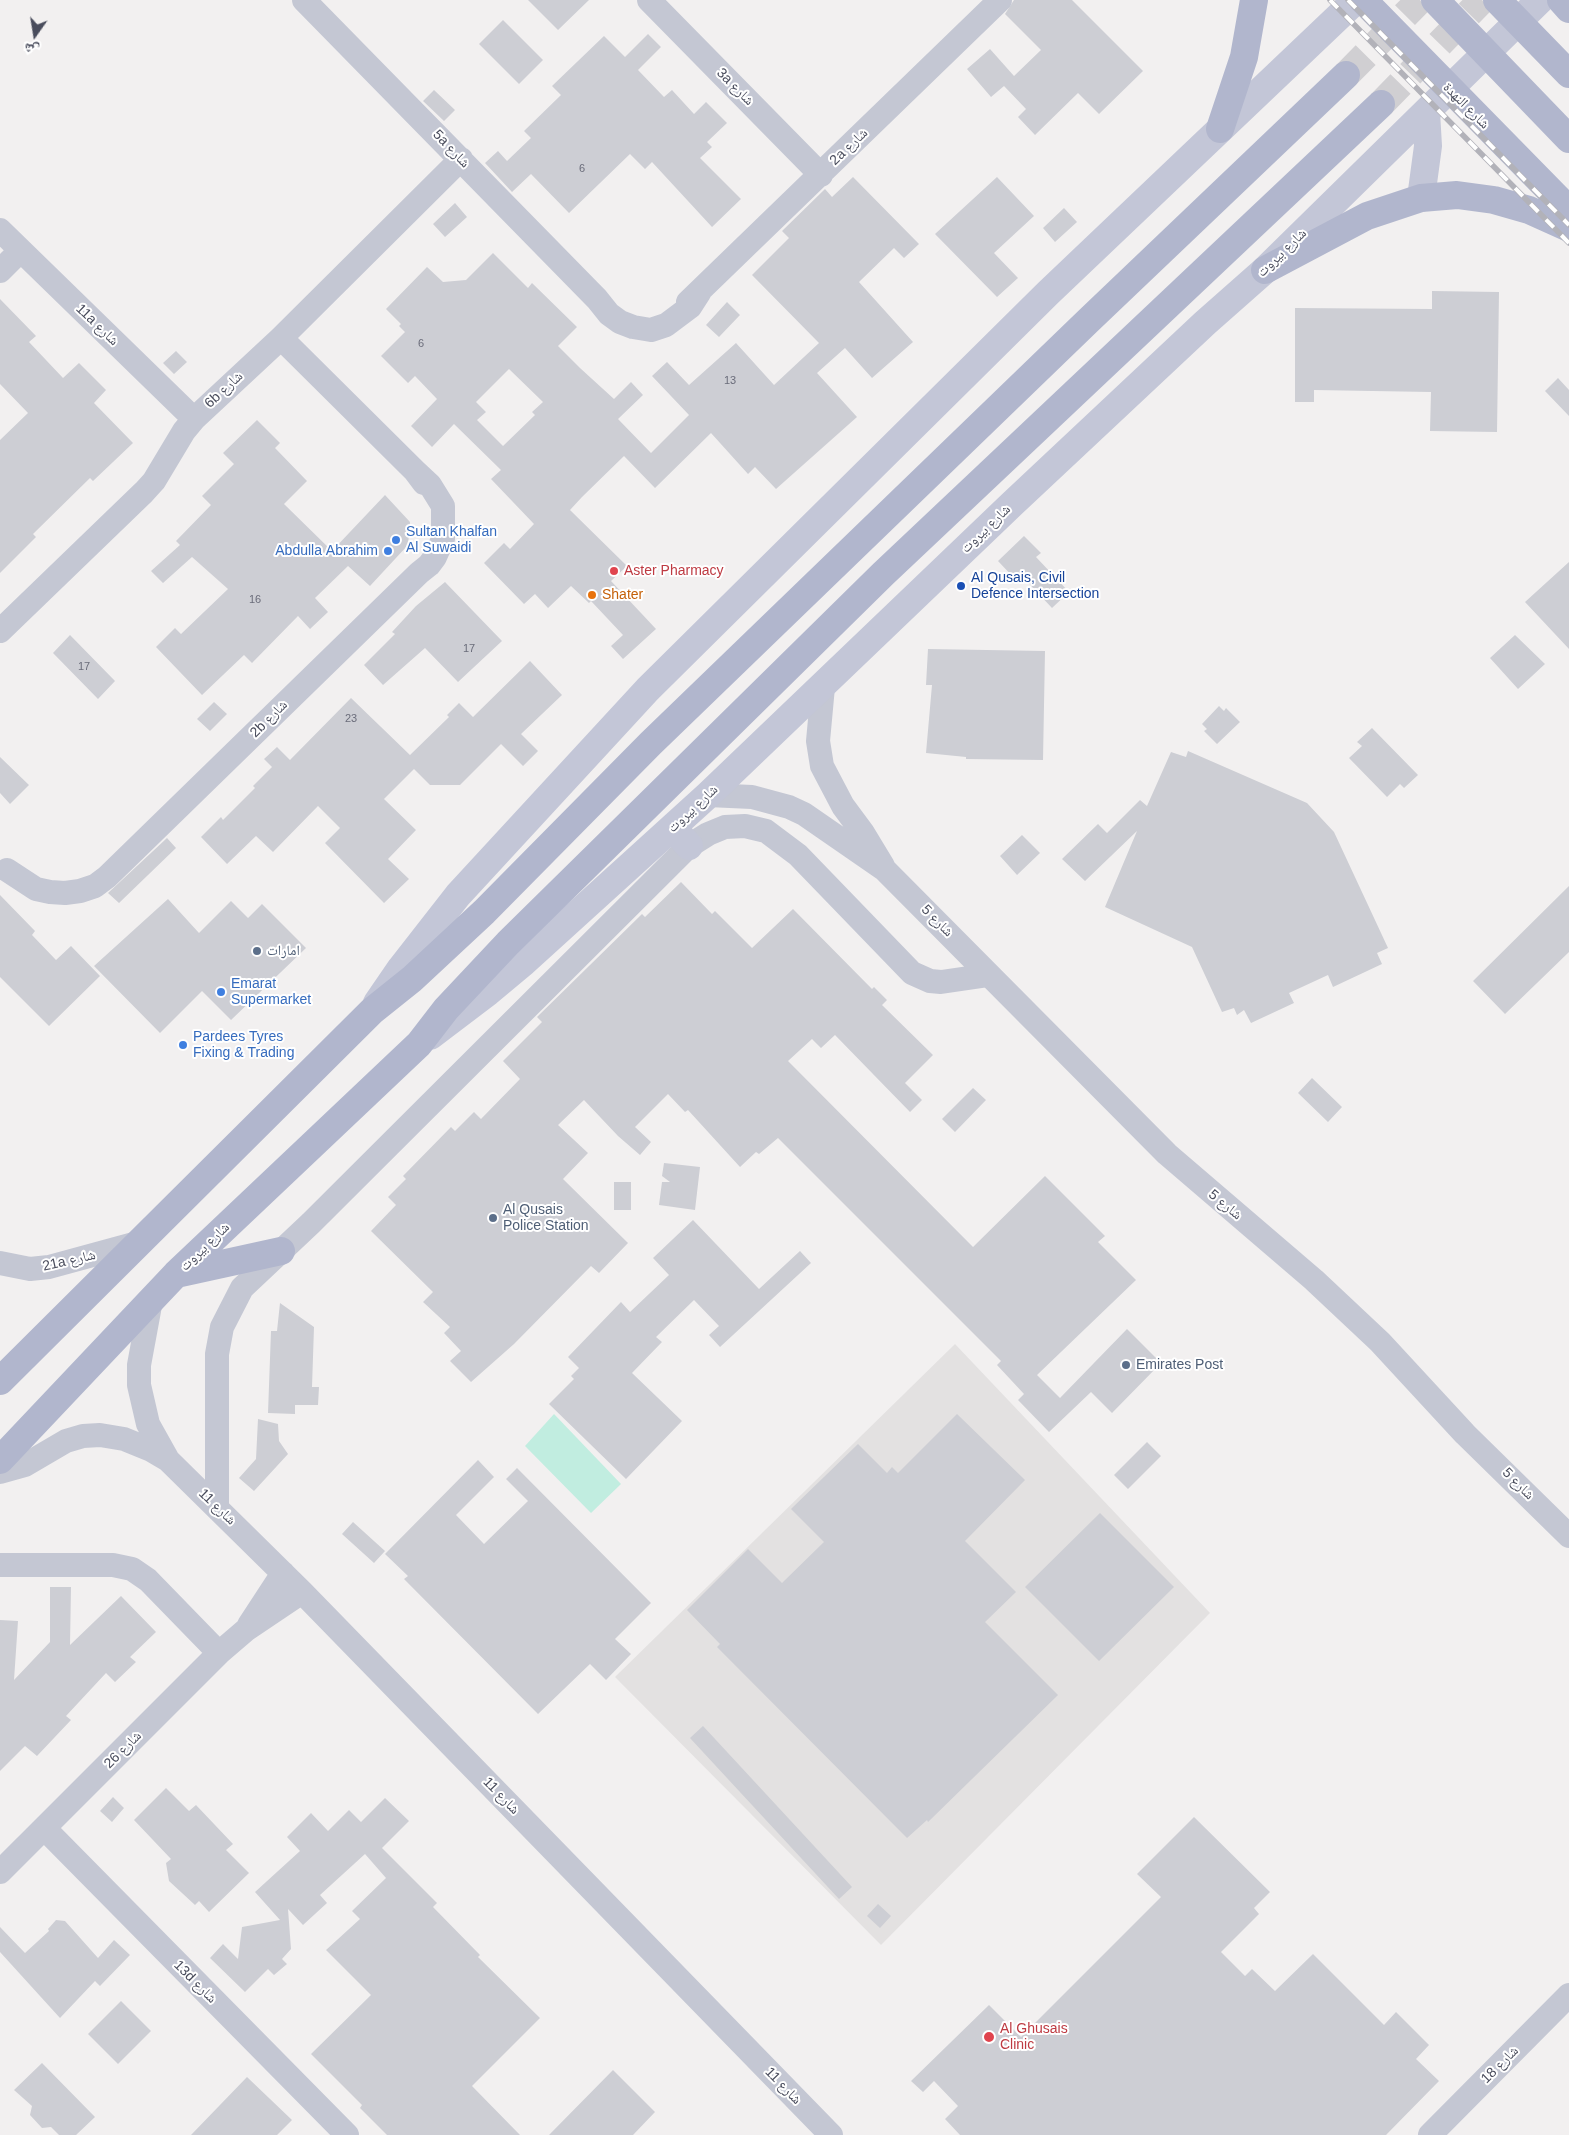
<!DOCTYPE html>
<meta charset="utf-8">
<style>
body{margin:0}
#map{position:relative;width:1569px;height:2135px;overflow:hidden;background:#f2f0f0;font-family:Arial,"Noto Naskh Arabic",sans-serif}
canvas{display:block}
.north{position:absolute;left:10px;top:10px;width:50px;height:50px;-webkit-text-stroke:4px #fff;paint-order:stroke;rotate:193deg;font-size:14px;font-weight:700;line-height:20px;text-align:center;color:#494c5c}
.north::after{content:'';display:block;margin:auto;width:18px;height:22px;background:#494c5c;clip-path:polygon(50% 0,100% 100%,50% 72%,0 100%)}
</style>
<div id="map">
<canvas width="1569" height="2135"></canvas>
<div class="north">ش</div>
</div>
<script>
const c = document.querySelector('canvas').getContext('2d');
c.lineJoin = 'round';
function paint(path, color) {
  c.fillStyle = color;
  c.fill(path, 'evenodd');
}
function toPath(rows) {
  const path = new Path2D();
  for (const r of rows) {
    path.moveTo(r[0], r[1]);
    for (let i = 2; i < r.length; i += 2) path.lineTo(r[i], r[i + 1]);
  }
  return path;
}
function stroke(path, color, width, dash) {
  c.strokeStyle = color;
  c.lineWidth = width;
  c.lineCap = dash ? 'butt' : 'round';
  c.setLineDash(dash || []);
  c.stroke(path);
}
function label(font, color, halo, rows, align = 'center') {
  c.font = font + ' Arial,"Noto Naskh Arabic",sans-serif';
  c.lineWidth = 4;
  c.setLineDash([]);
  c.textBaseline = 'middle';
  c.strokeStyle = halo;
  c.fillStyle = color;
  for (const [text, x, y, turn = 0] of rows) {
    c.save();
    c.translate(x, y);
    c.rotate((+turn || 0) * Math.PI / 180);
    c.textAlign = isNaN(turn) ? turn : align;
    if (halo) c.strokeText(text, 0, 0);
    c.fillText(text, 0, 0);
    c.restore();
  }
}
paint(toPath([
 [955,1344,1210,1613,881,1945,615,1677]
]), '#e3e1e1');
paint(toPath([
 [554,1414,621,1484,591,1513,525,1446]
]), '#c1ede0');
paint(toPath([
 [528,0,589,0,558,30],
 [1014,0,1072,0,1143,71,1099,114,1078,93,1035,135,1018,117,1026,109,1004,86,991,97,967,69,990,49,1014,76,1041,50,1005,14],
 [503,20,543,60,519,84,479,44],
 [648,34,661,47,638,70,664,97,672,90,694,114,706,102,727,123,707,142,712,147,700,158,741,199,712,227,652,162,645,169,630,154,569,213,531,174,512,192,485,163,498,151,507,161,531,138,524,131,561,95,552,86,604,36,625,57],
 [434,90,455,110,444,121,423,101],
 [853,177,919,244,904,258,894,248,859,282,913,342,872,378,845,348,817,373,857,417,776,489,755,467,748,474,711,433,655,488,624,456,582,497,570,510,627,566,611,581,656,629,623,659,611,646,623,635,591,601,589,603,571,586,548,608,535,594,524,604,484,563,504,543,510,549,534,524,491,479,501,470,454,424,432,447,411,426,437,399,415,376,408,383,381,356,405,332,399,326,401,324,386,309,427,267,443,282,466,280,493,253,528,288,532,283,577,327,558,346,580,368,614,399,631,382,643,395,618,419,651,453,689,415,652,376,667,362,689,385,736,343,774,385,819,343,752,275,789,238,782,231,825,189,832,197],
 [509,369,543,402,532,412,535,415,503,446,477,420,486,412,476,402],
 [997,177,1034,216,994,253,1018,278,997,297,935,234],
 [455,203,467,217,445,237,433,224],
 [1064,208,1077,222,1055,242,1043,228],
 [1432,291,1499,292,1497,432,1430,431,1431,392,1314,390,1314,402,1295,402,1295,308,1432,309],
 [0,299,36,336,29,342,63,378,79,363,106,390,94,403,133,443,93,481,90,478,33,534,36,537,0,573,0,440,28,413,0,384],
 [727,302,740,315,719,337,706,325],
 [176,351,187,362,174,374,163,363],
 [1558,378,1569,390,1569,416,1545,391],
 [257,420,280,443,275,448,307,481,284,504,332,551,385,495,410,522,408,545,370,586,348,566,315,598,328,612,310,629,298,616,252,663,244,655,202,695,156,647,175,628,181,634,228,589,192,557,163,583,151,571,180,545,176,541,211,505,202,496,234,464,223,453],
 [1024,536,1041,553,1036,557,1069,592,1052,608,1019,573,1014,578,998,561],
 [1569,562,1569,649,1525,602],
 [445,582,502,641,458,682,425,648,383,685,364,665,395,634,392,632,416,606],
 [70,635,115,681,98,699,53,653],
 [1515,635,1545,664,1518,689,1490,658],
 [928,649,1045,651,1043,760,966,759,966,757,926,753,932,685,926,685],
 [530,661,562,695,521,734,538,751,523,766,501,744,460,785,430,785,414,769,384,799,416,830,388,859,409,879,384,903,325,843,340,828,318,806,273,852,256,836,227,864,201,837,221,817,223,820,255,788,253,786,272,767,264,759,277,747,290,760,351,698,410,755,449,717,447,715,459,703,473,717],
 [214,702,227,714,210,731,197,719],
 [1219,706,1224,711,1226,708,1240,722,1217,744,1204,731,1207,729,1202,724],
 [1372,728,1418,775,1404,788,1400,784,1387,797,1349,758,1362,746,1357,742],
 [1188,751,1307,803,1334,832,1388,948,1377,953,1382,964,1333,987,1328,975,1289,993,1294,1003,1251,1023,1244,1010,1237,1015,1234,1008,1222,1012,1192,947,1105,907,1137,831,1085,881,1062,859,1098,824,1107,833,1140,800,1147,806,1171,752,1186,757],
 [0,757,29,785,10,804,0,793],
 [1022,835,1040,853,1017,875,1000,856],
 [167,838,176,848,119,903,108,893],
 [681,882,712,914,715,911,752,948,793,909,872,989,874,987,887,1000,882,1005,933,1055,905,1083,922,1100,910,1112,835,1035,821,1048,812,1039,788,1061,973,1247,1045,1176,1105,1236,1098,1242,1136,1280,1037,1375,1060,1398,1127,1329,1161,1363,1112,1413,1091,1392,1049,1432,1018,1400,1024,1394,997,1365,1001,1361,778,1138,759,1154,756,1152,740,1167,688,1110,685,1112,668,1094,635,1127,651,1142,640,1155,618,1136,584,1100,558,1125,588,1153,563,1179,628,1243,599,1273,591,1266,514,1344,471,1382,450,1361,461,1351,444,1333,450,1327,423,1302,433,1292,371,1231,396,1205,388,1197,406,1179,403,1176,451,1127,455,1131,474,1112,481,1119,520,1079,503,1061,542,1022,537,1017,642,914,645,917],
 [1569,886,1569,952,1505,1014,1473,981],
 [0,895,35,931,32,935,56,960,71,946,100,976,49,1026,0,977],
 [168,899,199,933,231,901,248,918,262,904,306,948,231,1020,202,991,160,1033,94,966],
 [1312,1078,1342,1107,1328,1122,1298,1093],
 [973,1088,986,1100,955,1132,942,1119],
 [664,1163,700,1167,695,1210,659,1205,662,1182,670,1182,662,1176],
 [614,1182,631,1182,631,1210,614,1210],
 [693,1220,759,1289,800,1251,811,1263,720,1347,709,1335,719,1326,694,1300,656,1337,662,1342,632,1373,682,1421,626,1479,549,1404,574,1379,571,1376,579,1368,568,1357,621,1302,630,1312,669,1275,653,1258],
 [280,1303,314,1327,312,1387,319,1387,318,1405,295,1405,295,1414,268,1413,271,1331,277,1331],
 [957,1414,1025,1480,965,1541,1016,1592,985,1622,1058,1695,928,1822,927,1820,907,1838,717,1647,720,1644,687,1610,748,1549,782,1583,824,1542,791,1509,858,1444,887,1473,892,1467,898,1473],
 [258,1419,278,1424,279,1441,288,1454,254,1491,239,1478,256,1459],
 [1147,1442,1161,1456,1128,1489,1114,1475],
 [478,1460,494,1477,456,1515,484,1544,528,1501,506,1479,517,1468,651,1603,615,1639,631,1654,606,1680,590,1664,538,1714,404,1579,408,1576,385,1554],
 [1100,1513,1174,1587,1099,1661,1025,1587],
 [353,1522,385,1551,374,1563,342,1534],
 [50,1587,71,1587,70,1645,121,1596,156,1632,130,1657,136,1662,115,1682,106,1673,66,1716,71,1720,37,1756,25,1746,0,1771,0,1620,18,1621,14,1680,50,1642],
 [703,1726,852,1887,839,1899,690,1738],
 [166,1788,189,1811,196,1805,233,1844,226,1850,249,1873,209,1912,199,1901,195,1905,169,1881,166,1863,171,1859,134,1820],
 [113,1797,124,1808,112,1822,100,1811],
 [385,1798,409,1821,382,1848,437,1903,433,1907,480,1955,478,1957,540,2018,472,2086,520,2135,387,2135,360,2108,362,2105,311,2054,371,1995,326,1950,360,1919,352,1911,386,1878,365,1854,320,1895,327,1903,303,1925,288,1909,291,1949,282,1959,287,1964,274,1975,268,1969,245,1992,210,1958,223,1944,238,1959,242,1927,280,1920,255,1892,300,1851,287,1837,311,1813,328,1831,349,1810,361,1822],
 [1194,1817,1270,1892,1254,1908,1259,1914,1221,1952,1245,1976,1252,1969,1275,1991,1313,1954,1384,2025,1396,2012,1429,2045,1416,2059,1439,2081,1386,2135,960,2135,945,2119,958,2106,934,2081,923,2092,911,2081,989,2005,1021,2037,1161,1897,1137,1874],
 [878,1904,891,1916,880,1928,867,1916],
 [56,1920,65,1921,98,1958,114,1940,130,1955,100,1986,95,1981,60,2018,0,1952,0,1927,25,1953,49,1931,48,1929],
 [121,2001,151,2031,118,2064,88,2034],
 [42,2063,95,2117,76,2135,59,2135,51,2127,42,2128,30,2115,32,2106,14,2090],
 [613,2070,655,2112,633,2135,549,2135],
 [247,2077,292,2120,277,2135,191,2135]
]), '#cdced4');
stroke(toPath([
 [1346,75,1420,0],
 [1381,104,1482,0]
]), '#d0cfd2', 28, [28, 14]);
stroke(toPath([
 [304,0,597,299,609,314,620,322,633,327,651,330,666,325,690,307,699,293],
 [649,0,821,175],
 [0,230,194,419],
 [0,271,20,251],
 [688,302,1000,0],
 [281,338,415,471,424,483],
 [0,631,144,492,154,481,184,431,194,419,281,338,461,159],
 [823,687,818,741,822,766,843,806,863,833,883,866],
 [708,795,752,797,789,807,804,814,885,870,1167,1154,1314,1280,1380,1342,1465,1434,1569,1536],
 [7,870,36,889,50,892,65,893,80,891,95,886,107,877,419,573,429,565,435,557,443,539,443,506,430,485,415,471],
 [0,1263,30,1269,49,1267,137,1243],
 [151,1300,139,1365,139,1385,148,1424,167,1458],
 [0,1472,25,1465,66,1441,83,1436,100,1435,124,1439,151,1450,168,1460,302,1592,831,2135],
 [217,1508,217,1354,222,1327,242,1288,311,1223,689,846,708,834,725,827,745,826,766,831,798,855,912,973,930,981,941,982,989,975],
 [0,1565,113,1565,132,1569,148,1580,219,1653],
 [249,1625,283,1573],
 [45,1829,347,2135],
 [0,1872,219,1653,247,1629,302,1592],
 [1430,2135,1569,1995]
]), '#c4c7d3', 24);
stroke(toPath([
 [1421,198,1428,146,1426,112],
 [673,828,689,846],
 [377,1003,401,968,458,895,648,689,1048,293,1356,0],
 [430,1036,488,992,524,962,708,795,1012,504,1205,323,1265,270,1540,0]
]), '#c3c6d7', 28);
stroke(toPath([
 [1363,0,1569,210],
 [1435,0,1569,139],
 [1497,0,1569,74],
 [1561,0,1569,9],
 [1220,129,1244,57,1254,0],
 [1265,270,1367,216,1421,198,1457,195,1494,200,1529,210,1569,228],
 [176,1274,281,1251],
 [0,1381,372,1011,412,979,484,912,651,743,1089,320,1346,75],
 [0,1460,176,1274,419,1044,446,1009,508,943,883,574,1381,104]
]), '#b1b6cd', 28);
const rail = toPath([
 [1330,0,1569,243],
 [1348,0,1569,225]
]);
stroke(rail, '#b2b2b9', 5.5);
stroke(rail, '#fff', 4, [11]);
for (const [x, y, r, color] of [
 [396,540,5,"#3f7fe0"],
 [388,551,5,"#3f7fe0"],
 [614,571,5,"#e0444e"],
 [961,586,5,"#1a4fb4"],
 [592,595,5,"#e8710a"],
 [257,951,5,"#5c6f8a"],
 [221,992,5,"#3f7fe0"],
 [183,1045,5,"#3f7fe0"],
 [493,1218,5,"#5c6f8a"],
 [1126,1365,5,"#5c6f8a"],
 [989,2037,6,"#e0444e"]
]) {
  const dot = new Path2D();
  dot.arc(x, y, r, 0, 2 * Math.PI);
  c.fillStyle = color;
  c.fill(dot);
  stroke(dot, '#fff', 2);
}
label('11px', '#6a6c7a', null, [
 ["6",582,169],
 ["6",421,344],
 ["13",730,381],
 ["16",255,600],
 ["17",469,649],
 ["17",84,667],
 ["23",351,719]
]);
label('14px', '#494c5c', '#fff', [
 ["3a شارع",735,87,45],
 ["شارع النهدة",1466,106,45],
 ["2a شارع",849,147,-44],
 ["5a شارع",451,149,46],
 ["شارع بيروت",1282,253,-44],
 ["11a شارع",97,325,44],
 ["6b شارع",224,390,-43],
 ["شارع بيروت",986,529,-44],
 ["2b شارع",269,719,-45],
 ["شارع بيروت",693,809,-43],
 ["شارع 5",937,921,45],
 ["شارع 5",1225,1205,40],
 ["شارع بيروت",205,1247,-44],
 ["21a شارع",69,1261,-13],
 ["شارع 5",1518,1484,45],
 ["شارع 11",217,1507,44],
 ["شارع 26",123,1750,-45],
 ["شارع 11",501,1796,46],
 ["13d شارع",195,1982,45],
 ["شارع 18",1500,2065,-45],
 ["شارع 11",783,2086,46]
]);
label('14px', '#366cbe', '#fff', [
 ["Sultan Khalfan",406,532],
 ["Al Suwaidi",406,548],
 ["Abdulla Abrahim",378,551,"right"],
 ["Emarat",231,984],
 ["Supermarket",231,1000],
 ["Pardees Tyres",193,1037],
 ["Fixing & Trading",193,1053]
], 'left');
label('14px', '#be3a42', '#fff', [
 ["Aster Pharmacy",624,571],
 ["Al Ghusais",1000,2029],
 ["Clinic",1000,2045]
], 'left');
label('14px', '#164399', '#fff', [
 ["Al Qusais, Civil",971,578],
 ["Defence Intersection",971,594]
], 'left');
label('14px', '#c56008', '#fff', [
 ["Shater",602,595]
], 'left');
label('14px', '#4e5e75', '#fff', [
 ["امارات",267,951],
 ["Al Qusais",503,1210],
 ["Police Station",503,1226],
 ["Emirates Post",1136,1365]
], 'left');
</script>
